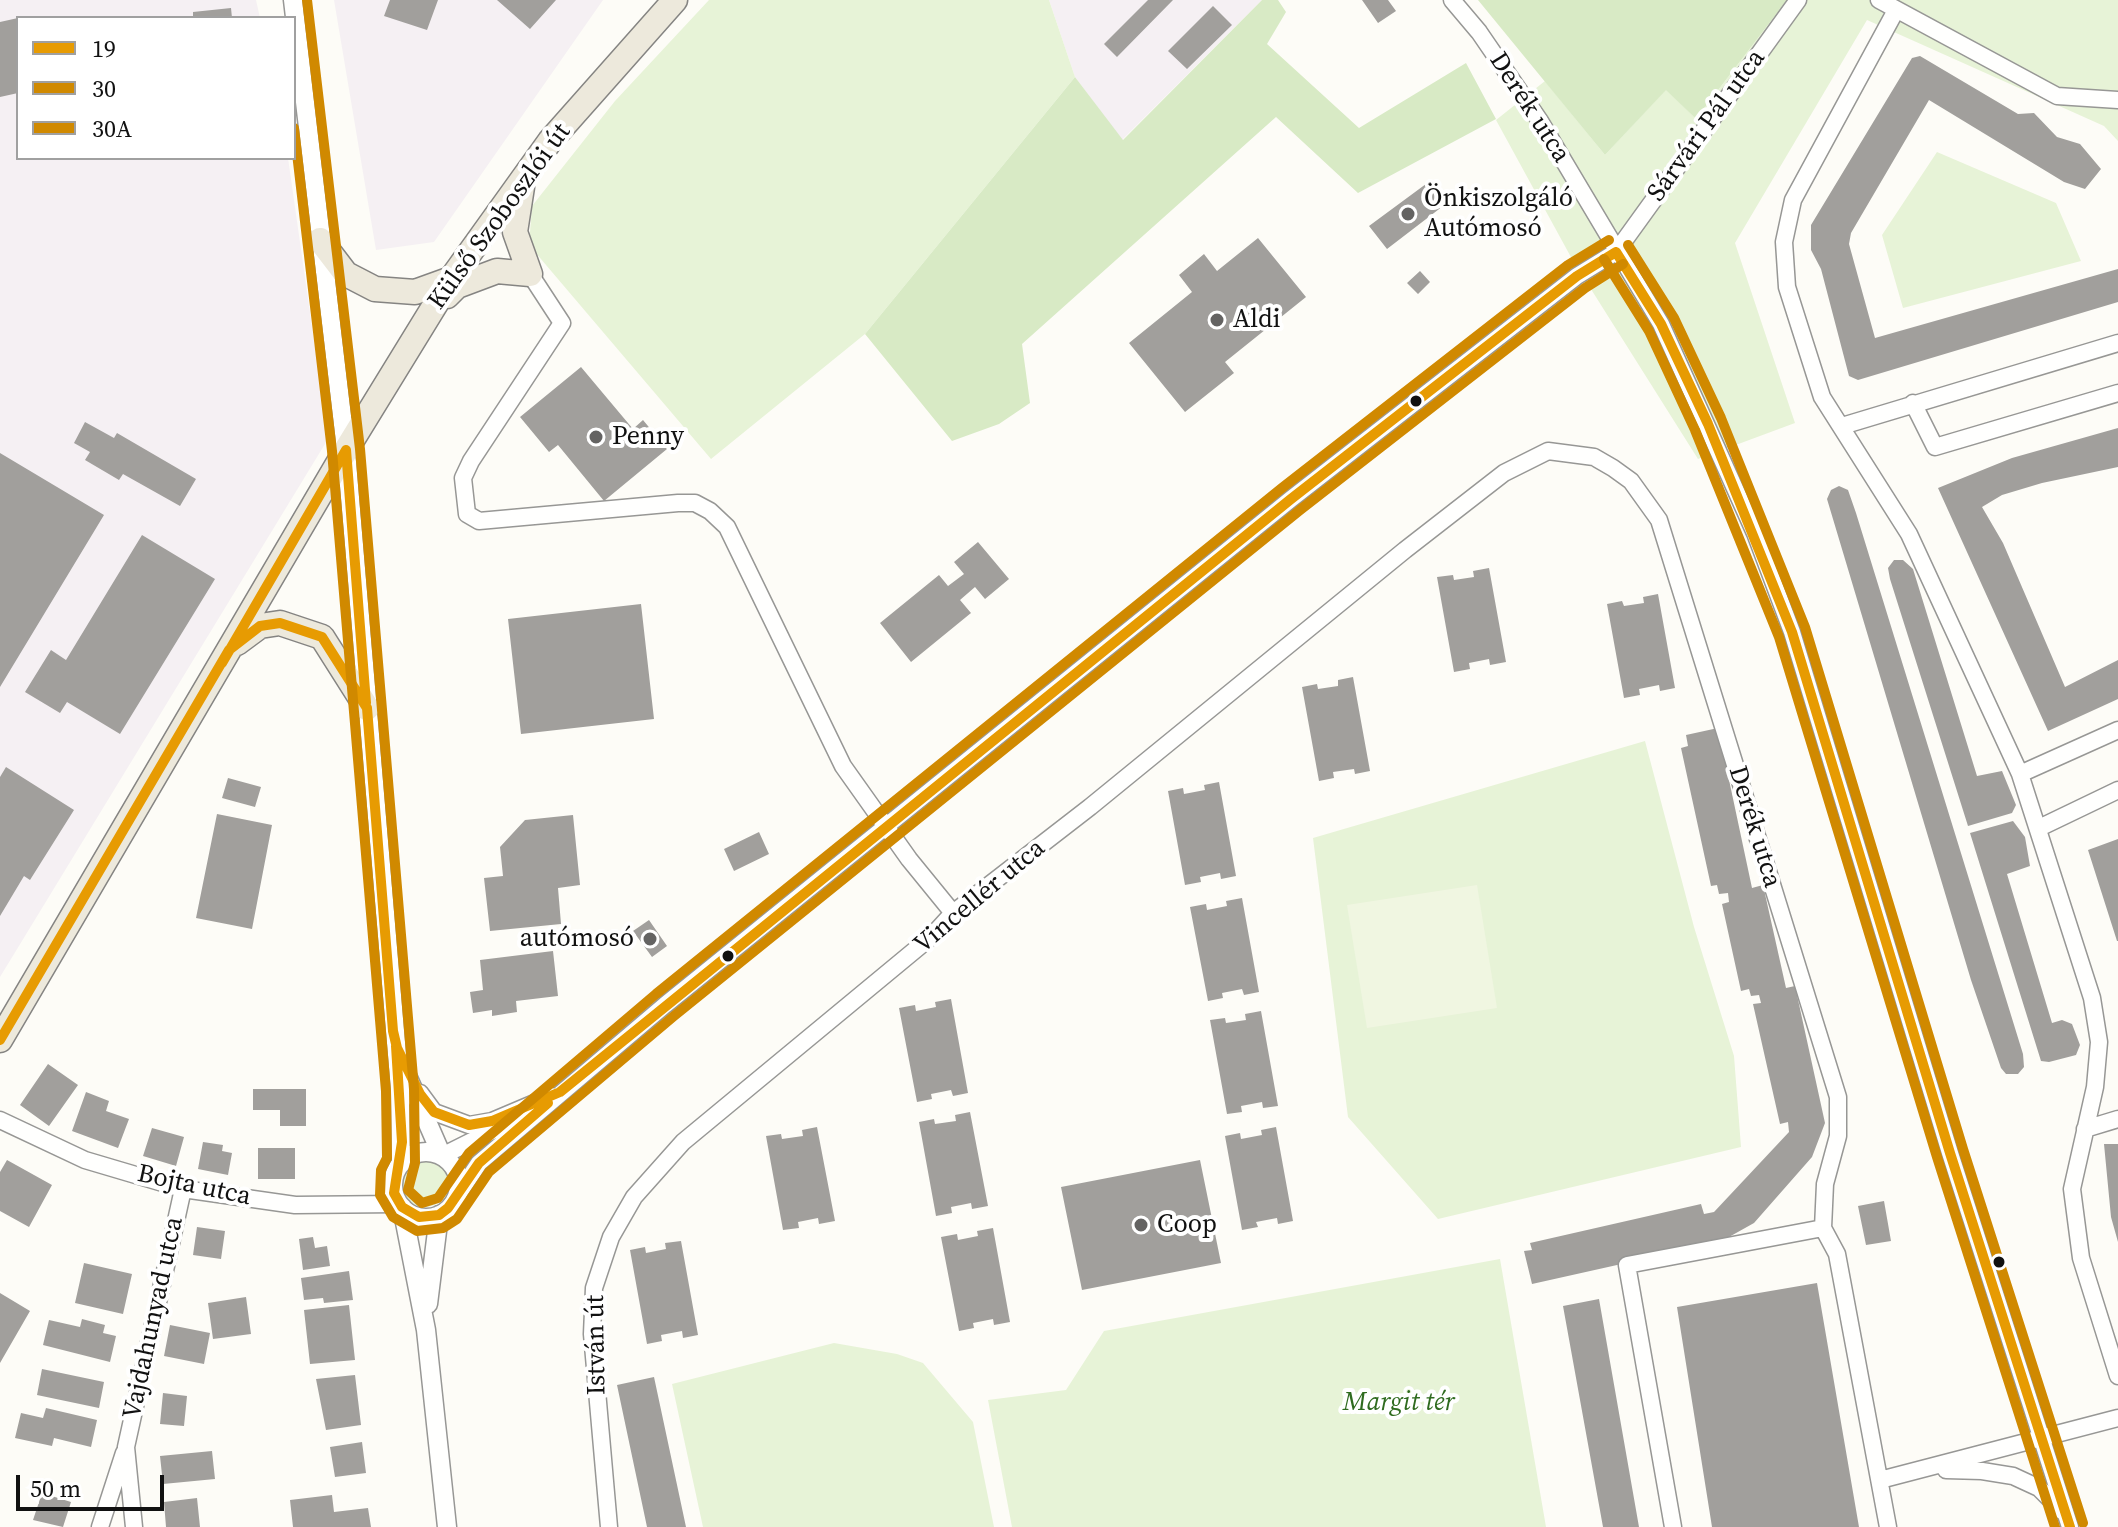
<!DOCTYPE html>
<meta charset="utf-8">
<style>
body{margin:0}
#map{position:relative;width:2118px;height:1527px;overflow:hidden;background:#fdfcf7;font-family:"Source Serif 4",serif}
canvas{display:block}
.legend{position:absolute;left:16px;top:16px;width:280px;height:144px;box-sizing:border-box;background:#fff;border:2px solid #a0a0a0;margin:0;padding:10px 14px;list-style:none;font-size:24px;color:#111}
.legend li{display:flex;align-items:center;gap:16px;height:40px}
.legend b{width:40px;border:2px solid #a0a0a0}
.scale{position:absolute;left:16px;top:1475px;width:148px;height:36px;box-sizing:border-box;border:4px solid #111;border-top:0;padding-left:10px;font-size:24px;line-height:28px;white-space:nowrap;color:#111;-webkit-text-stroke:6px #fff;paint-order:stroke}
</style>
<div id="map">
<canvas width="2118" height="1527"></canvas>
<ul class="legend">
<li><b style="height:10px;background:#e79b02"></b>19</li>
<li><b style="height:10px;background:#d08900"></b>30</li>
<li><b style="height:10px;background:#d08900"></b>30A</li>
</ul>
<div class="scale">50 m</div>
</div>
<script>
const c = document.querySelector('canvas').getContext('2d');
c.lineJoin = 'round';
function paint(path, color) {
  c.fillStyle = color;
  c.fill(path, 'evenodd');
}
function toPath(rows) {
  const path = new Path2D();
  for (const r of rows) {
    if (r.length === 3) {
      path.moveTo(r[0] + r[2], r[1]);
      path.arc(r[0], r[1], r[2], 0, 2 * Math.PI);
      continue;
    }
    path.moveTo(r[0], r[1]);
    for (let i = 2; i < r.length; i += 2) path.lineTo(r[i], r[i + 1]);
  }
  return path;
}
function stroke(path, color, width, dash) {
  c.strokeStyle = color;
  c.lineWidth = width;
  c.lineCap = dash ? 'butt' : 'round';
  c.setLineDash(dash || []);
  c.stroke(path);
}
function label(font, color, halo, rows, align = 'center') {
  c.font = font + ' "Source Serif 4",serif';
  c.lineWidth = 8;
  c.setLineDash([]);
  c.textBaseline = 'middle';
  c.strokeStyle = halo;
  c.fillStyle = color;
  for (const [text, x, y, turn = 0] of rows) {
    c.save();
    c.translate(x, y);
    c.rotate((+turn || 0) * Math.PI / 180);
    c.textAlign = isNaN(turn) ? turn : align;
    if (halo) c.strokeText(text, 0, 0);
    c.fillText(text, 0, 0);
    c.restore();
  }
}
paint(toPath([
 [0,0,256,0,260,18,18,18,18,158,288,158,328,439,0,977],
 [334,0,603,0,434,242,376,250],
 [1049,0,1262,0,1122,140,1075,77]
]), '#f5f0f3');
paint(toPath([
 [709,0,1049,0,1075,77,865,334,711,459,529,245,532,206,615,101],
 [1787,0,2118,0,2118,141,2104,126,1867,20,1735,243,1795,423,1698,459,1572,259,1496,120,1545,81,1605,155,1666,89,1696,119],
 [1937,152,2056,203,2081,261,1903,308,1882,235],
 [1645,741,1694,927,1734,1056,1741,1147,1438,1219,1348,1117,1313,838],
 [425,1183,24],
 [1500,1259,1546,1527,1012,1527,988,1400,1066,1390,1104,1331],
 [834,1343,897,1354,923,1363,973,1422,994,1527,703,1527,672,1384]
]), '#e7f3d7');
paint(toPath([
 [1262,0,1278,0,1286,12,1267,44,1359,128,1466,63,1496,119,1358,193,1276,117,1022,344,1030,403,999,424,952,441,865,334,1075,77,1123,140],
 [1478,0,1787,0,1696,119,1666,90,1605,155]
]), '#d8eac5');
paint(toPath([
 [1477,885,1497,1008,1367,1028,1347,905]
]), '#f0f6e1');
paint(toPath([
 [390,0,438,0,427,30,384,16],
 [497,0,556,0,530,29],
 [1148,0,1173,0,1117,57,1104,44],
 [1362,0,1388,0,1396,11,1378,23],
 [1213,6,1232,25,1187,69,1168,51],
 [231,8,232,18,193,18,193,12],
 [18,18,18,93,0,97,0,22],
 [1920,56,2018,114,2034,113,2057,137,2080,144,2101,169,2085,189,2064,182,1929,100,1851,233,1849,244,1875,338,2118,269,2118,302,1858,380,1849,376,1821,269,1811,250,1811,225,1912,58],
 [1430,181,1447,203,1387,249,1369,226],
 [1258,238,1306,297,1225,362,1234,373,1185,412,1129,343,1192,292,1179,275,1204,254,1217,271],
 [1420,271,1430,282,1418,294,1407,283],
 [581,367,633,429,643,420,667,449,604,501,558,445,549,452,520,417],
 [85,422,114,438,117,433,196,479,180,506,123,474,119,480,85,460,90,452,74,443],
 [2118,428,2118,467,2042,483,2002,495,1982,507,2003,543,2065,687,2118,660,2118,699,2048,731,1938,488,2012,458],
 [0,453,104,515,0,687],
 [1839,486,1848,490,1856,513,2023,1054,2024,1067,2018,1074,2006,1074,2001,1068,1971,980,1827,499,1831,490],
 [142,535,215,579,120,734,67,702,60,713,25,692,51,650,66,660],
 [978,542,1009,579,985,599,975,587,960,600,971,613,911,662,880,623,939,575,948,586,964,574,954,562],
 [1894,560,1903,560,1913,569,1977,776,2002,771,2016,805,2012,813,1968,826,1890,579,1888,568],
 [1489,568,1506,662,1490,665,1489,659,1469,663,1470,669,1454,672,1437,577,1453,575,1454,580,1474,577,1473,571],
 [1658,594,1675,688,1660,691,1659,685,1639,689,1640,695,1624,698,1607,604,1622,601,1624,606,1644,603,1643,597],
 [641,604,654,719,521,734,508,619],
 [1353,677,1370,771,1355,774,1354,769,1333,772,1334,778,1319,781,1302,687,1317,684,1318,689,1338,686,1338,680],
 [1718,728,1752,888,1763,885,1786,988,1795,986,1825,1123,1812,1157,1754,1223,1720,1242,1532,1284,1524,1251,1532,1250,1530,1243,1701,1204,1704,1214,1714,1212,1789,1132,1788,1122,1780,1124,1753,1004,1761,1003,1759,995,1751,996,1749,989,1741,991,1722,904,1729,902,1728,893,1719,894,1717,885,1711,886,1681,748,1688,746,1686,735],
 [6,767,74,810,30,880,24,876,0,916,0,777],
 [228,778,261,787,255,807,222,798],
 [1219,782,1236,876,1221,879,1220,873,1200,877,1201,882,1185,885,1168,791,1183,788,1184,794,1205,790,1204,785],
 [217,814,272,825,252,929,196,918],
 [573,815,580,885,558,888,561,924,490,931,484,878,503,876,500,847,525,820],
 [2013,821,2025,837,2030,866,2007,874,2052,1023,2062,1020,2072,1024,2080,1045,2076,1055,2049,1062,2041,1061,1970,833],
 [759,832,769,854,734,871,724,849],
 [2118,839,2118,941,2117,941,2088,850],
 [1242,898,1259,992,1244,995,1242,989,1222,993,1223,998,1208,1001,1190,907,1206,904,1207,910,1227,906,1226,901],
 [649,920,667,946,652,957,633,931],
 [553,951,558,996,516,1001,517,1012,492,1016,492,1010,473,1013,470,992,483,990,480,960],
 [951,999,968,1093,953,1096,951,1090,931,1094,932,1099,917,1102,899,1008,915,1005,916,1011,936,1007,935,1002],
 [1261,1011,1278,1106,1263,1108,1262,1102,1241,1106,1242,1112,1227,1114,1210,1020,1225,1018,1226,1023,1246,1020,1245,1014],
 [48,1064,78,1085,49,1126,20,1105],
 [253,1089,306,1089,306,1126,280,1126,280,1110,253,1110],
 [86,1092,109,1101,106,1111,129,1119,118,1148,72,1131],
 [970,1112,988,1206,972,1209,971,1203,951,1207,952,1213,936,1216,919,1122,934,1119,935,1124,956,1121,955,1115],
 [817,1127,835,1221,819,1224,818,1218,798,1222,799,1228,783,1230,766,1136,781,1134,782,1139,803,1136,802,1130],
 [1276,1127,1293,1221,1278,1224,1277,1218,1256,1222,1258,1227,1242,1230,1225,1136,1240,1133,1241,1139,1262,1135,1261,1130],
 [152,1128,184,1137,176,1166,143,1156],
 [203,1142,223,1145,222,1151,232,1153,228,1175,198,1169],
 [2104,1144,2118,1144,2118,1242,2111,1217],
 [258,1148,295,1148,295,1179,258,1179],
 [7,1160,52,1185,29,1227,0,1211,0,1172],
 [1200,1160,1221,1263,1082,1290,1061,1187],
 [1884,1201,1891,1241,1866,1245,1858,1206],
 [197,1227,225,1231,221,1259,193,1255],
 [993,1228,1010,1322,994,1325,993,1319,973,1323,974,1328,959,1331,941,1237,957,1234,958,1240,978,1236,977,1231],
 [313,1237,315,1248,327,1246,330,1266,303,1270,299,1239],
 [681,1241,698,1335,683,1338,682,1331,661,1335,662,1341,647,1344,630,1250,645,1247,646,1253,666,1249,665,1243],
 [84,1263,132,1274,123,1314,75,1303],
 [349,1271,353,1300,324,1303,323,1298,304,1300,301,1278],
 [1817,1283,1859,1527,1712,1527,1677,1307],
 [0,1293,30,1311,0,1363],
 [246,1297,251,1334,213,1339,208,1303],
 [1599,1299,1639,1527,1603,1527,1563,1306],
 [349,1305,355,1360,310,1364,304,1310],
 [82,1319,105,1325,103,1333,116,1336,110,1362,43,1345,49,1320,80,1327],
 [170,1325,210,1333,204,1364,164,1356],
 [42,1369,104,1382,99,1408,37,1395],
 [355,1375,361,1425,326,1430,316,1379],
 [654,1377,686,1527,647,1527,617,1385],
 [163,1393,187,1396,184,1426,160,1424],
 [46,1408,97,1420,91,1447,54,1438,52,1446,15,1438,21,1413,43,1418],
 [362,1442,366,1473,335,1477,330,1447],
 [212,1451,215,1479,163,1484,160,1456],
 [42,1493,71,1502,63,1527,33,1520],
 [332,1495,334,1512,368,1508,371,1527,293,1527,290,1500],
 [197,1498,200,1527,166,1527,164,1502]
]), '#a19f9c');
const minor = toPath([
 [1452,0,1479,32,1540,121,1661,324,1755,533,1792,632,1950,1153,2070,1527],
 [1879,0,2057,96,2118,100],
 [1895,12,1793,200,1784,242,1787,287,1822,397,1909,534,2020,774,2092,998,2099,1042,2095,1087,2072,1189,2081,1258,2118,1376],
 [530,274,562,323,471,461,463,478,467,514,479,521,678,503,695,503,710,511,727,527,843,766,909,859,953,913],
 [1913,403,1935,447,2118,393],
 [1842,426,2118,343],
 [2020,774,2118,730],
 [2039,828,2118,790],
 [420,1093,434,1112,469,1125,492,1121,551,1096],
 [0,1120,85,1160,183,1189,295,1205,398,1204],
 [2085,1129,2118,1119],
 [442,1156,514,1120],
 [455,1199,479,1163,665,1005,1291,499,1577,276,1616,252,1798,0],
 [1946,1470,1982,1471,2013,1476,2039,1488,2062,1511],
 [1880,1480,2118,1418],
 [100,1527,124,1453],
 [134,1527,126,1447,183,1189],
 [609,1527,592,1334,594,1288,611,1237,634,1197,683,1142,932,936,953,913,1090,807,1405,550,1504,473,1548,451,1594,457,1613,468,1631,481,1659,520,1838,1097,1838,1136,1825,1184,1823,1228,1837,1254,1888,1527],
 [1673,1527,1627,1265,1823,1228]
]);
const tertiary = toPath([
 [293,0,346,450,400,1090,401,1162],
 [405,1071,442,1156],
 [426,1185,33],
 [402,1207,426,1330,447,1527],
 [428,1304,439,1215]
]);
const primary = toPath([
 [522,187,515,232,530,274],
 [320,240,346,274,375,289,415,292,451,279],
 [447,296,457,286,497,271,530,274],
 [237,643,260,626,280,623,322,637,367,708],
 [0,1040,346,450,451,279,550,141,675,0]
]);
stroke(minor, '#979795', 19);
stroke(tertiary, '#979795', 21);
stroke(primary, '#858482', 27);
stroke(minor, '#fffffe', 16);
stroke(tertiary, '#fffffe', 18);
stroke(primary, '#ede9dc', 24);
stroke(toPath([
 [1616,252,1661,324,1708,424,1792,632,1950,1153,2070,1527],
 [346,450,366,703],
 [222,663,346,450],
 [0,1040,229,650,260,626,280,623,322,637,367,708,393,1031,397,1048,420,1094,434,1112,469,1125,492,1121,560,1092,1291,499,1577,276,1616,252],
 [396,1046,402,1142,394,1193,402,1207,419,1217,439,1215,448,1208,479,1163,548,1103]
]), '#e79b02', 10);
stroke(toPath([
 [294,128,332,451,386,1091,387,1158,381,1170,380,1195,393,1217,417,1231,443,1228,457,1219,489,1172,674,1016,1300,510,1585,288,1623,264],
 [1604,259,1649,331,1695,430,1779,637,1937,1157,2055,1527]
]), '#d08900', 10);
stroke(toPath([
 [307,0,360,449,414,1089,415,1163,408,1190,422,1203,438,1198,469,1153,656,994,1282,488,1568,265,1609,240],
 [1628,245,1674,318,1721,418,1805,627,1963,1149,2083,1523]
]), '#d08900', 10);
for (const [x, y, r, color] of [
 [1408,214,8,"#646362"],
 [1217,320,8,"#646362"],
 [1416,401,7,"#111"],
 [596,437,8,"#646362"],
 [650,939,8,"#646362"],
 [728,956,7,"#111"],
 [1141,1225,8,"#646362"],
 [1999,1262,7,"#111"]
]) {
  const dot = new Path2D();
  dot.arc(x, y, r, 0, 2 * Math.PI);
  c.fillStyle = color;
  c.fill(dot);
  stroke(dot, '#fff', 3);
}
label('26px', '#111', '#fff', [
 ["Derék utca",1529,108,57],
 ["Sárvári Pál utca",1707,126,-54],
 ["Külső Szoboszlói út",500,217,-54],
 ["Derék utca",1754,827,73],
 ["Vincellér utca",980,897,-40],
 ["Bojta utca",194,1186,12],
 ["Vajdahunyad utca",154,1318,-78],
 ["István út",597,1345,-91]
]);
label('26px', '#111', '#fff', [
 ["Önkiszolgáló",1424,199],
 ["Autómosó",1424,229],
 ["Aldi",1233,320],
 ["Penny",612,437],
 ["autómosó",634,939,"right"],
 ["Coop",1157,1225]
], 'left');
label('italic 26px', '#2f6b1f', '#fff', [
 ["Margit tér",1399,1403]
]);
</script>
